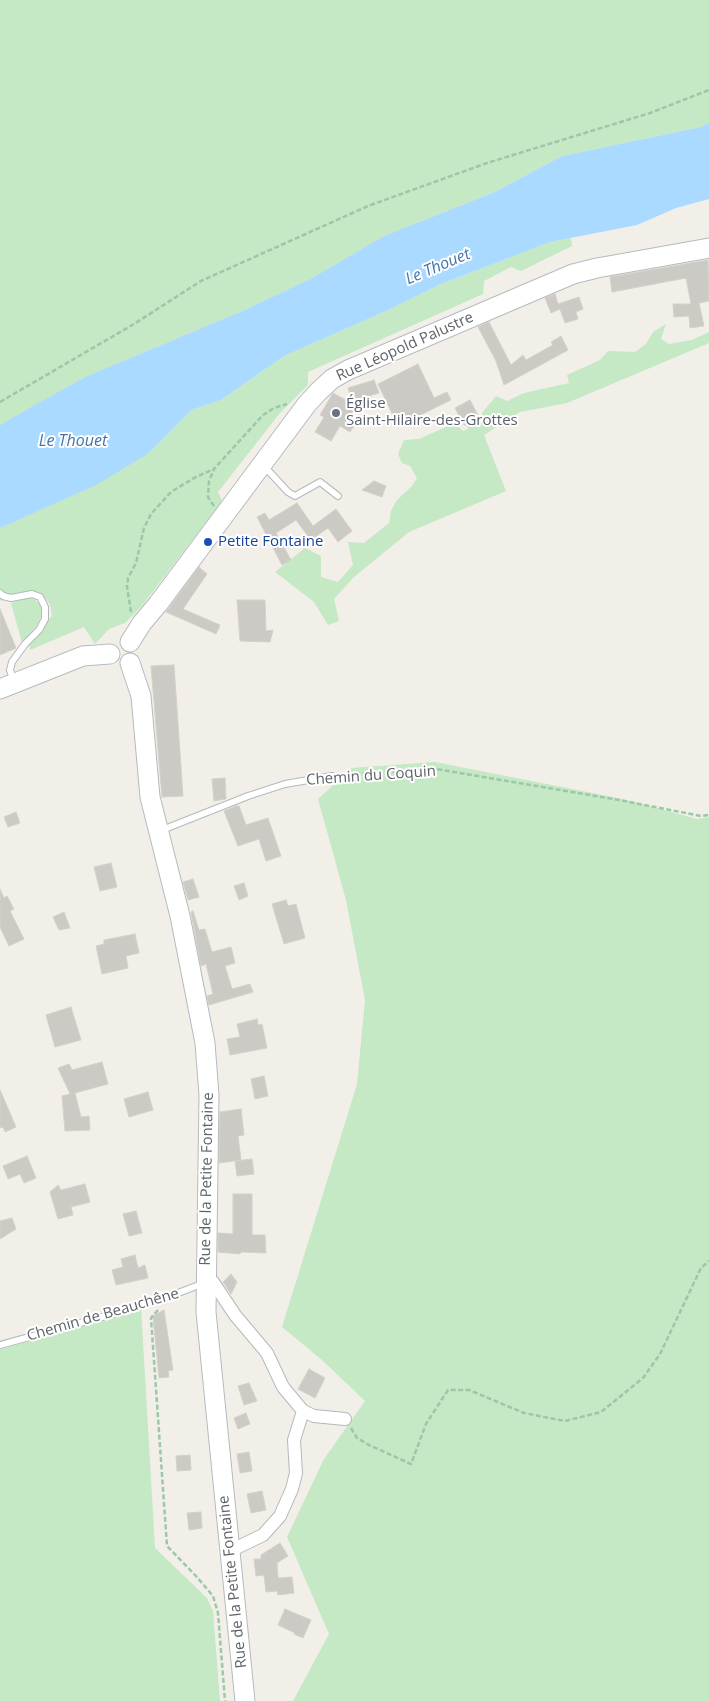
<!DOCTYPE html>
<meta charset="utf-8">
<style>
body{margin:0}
canvas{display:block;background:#f1efe8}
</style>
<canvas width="709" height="1701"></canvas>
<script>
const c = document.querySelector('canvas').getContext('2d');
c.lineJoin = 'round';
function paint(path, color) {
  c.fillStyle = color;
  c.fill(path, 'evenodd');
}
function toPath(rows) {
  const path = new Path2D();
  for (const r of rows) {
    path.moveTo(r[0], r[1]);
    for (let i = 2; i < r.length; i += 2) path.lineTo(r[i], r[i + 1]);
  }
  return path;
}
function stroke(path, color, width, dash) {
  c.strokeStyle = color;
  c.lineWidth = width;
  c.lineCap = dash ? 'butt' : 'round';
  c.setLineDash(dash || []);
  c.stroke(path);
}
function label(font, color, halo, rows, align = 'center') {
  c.font = font + ' "Open Sans",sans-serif';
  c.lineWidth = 4;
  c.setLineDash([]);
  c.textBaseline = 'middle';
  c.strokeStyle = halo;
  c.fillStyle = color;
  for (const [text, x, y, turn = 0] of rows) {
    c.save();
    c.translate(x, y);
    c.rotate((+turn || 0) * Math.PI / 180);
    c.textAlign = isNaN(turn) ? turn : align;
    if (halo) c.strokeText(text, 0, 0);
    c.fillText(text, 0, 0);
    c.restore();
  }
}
paint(toPath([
 [0,0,709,0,709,123,701,127,562,156,495,192,384,236,312,278,247,309,85,377,0,425],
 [571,238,572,246,521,271,511,267,484,281,483,294,308,372,308,385,280,413,218,492,222,501,141,607,125,623,109,629,95,644,84,627,30,650,29,644,52,616,50,604,43,596,35,591,23,592,1,601,0,599,0,528,149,453,191,410,221,400,284,356,386,311,441,284,550,242],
 [666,324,661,339,669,344,692,340,709,332,709,343,567,403,520,412,484,435,506,491,409,532,354,577,334,599,339,621,328,625,314,602,275,572,305,548,321,556,321,577,338,582,353,565,348,542,364,543,389,523,391,511,397,500,412,486,417,478,410,466,402,463,398,454,404,440,419,439,455,423,463,431,483,421,482,413,496,396,507,401,524,393,569,383,567,375,600,360,608,351,635,352,646,344,653,332],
 [25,598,33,598,42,607,42,615,37,625,22,643,11,603],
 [435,762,623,799,697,819,709,817,709,1701,293,1701,329,1634,287,1537,324,1459,365,1401,322,1360,282,1327,357,1084,365,1000,346,900,318,799,352,768],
 [141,1307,155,1548,207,1598,213,1611,220,1701,0,1701,0,1349]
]), '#c5e8c5');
paint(toPath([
 [709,123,709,199,676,208,637,225,550,242,441,284,386,311,284,356,221,400,191,410,149,453,98,484,0,528,0,425,33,406,85,377,247,309,312,278,384,236,495,192,562,156,701,127]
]), '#aadaff');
const building = toPath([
 [708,260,709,301,699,303,704,326,690,328,689,316,674,317,673,304,691,304,686,278,612,292,610,277,708,260],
 [555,294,558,304,579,297,583,309,576,312,578,319,565,323,560,309,551,313,545,298,555,294],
 [489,322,511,365,523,355,526,360,553,345,551,342,561,336,568,350,504,385,496,361,478,327,489,322],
 [418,364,434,398,447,392,451,400,398,426,378,384,418,364],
 [374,380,379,393,362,398,351,415,358,420,350,432,340,426,331,441,315,432,324,417,320,415,333,393,353,404,348,388,374,380],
 [470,400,479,417,477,417,480,422,469,428,467,425,464,425,455,408,470,400],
 [374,481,386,486,382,497,362,490,374,481],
 [297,503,313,526,336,509,352,531,338,542,328,528,311,540,296,520,276,533,291,560,282,565,257,517,265,513,269,520,297,503],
 [199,567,207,574,183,609,220,625,216,634,166,612,199,567],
 [237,600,265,600,266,631,273,630,270,642,240,641,237,600],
 [0,609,16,648,0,655,0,609],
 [174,665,183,796,162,797,151,666,174,665],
 [225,778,226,799,214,801,212,779,225,778],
 [236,806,239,806,246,825,268,818,281,856,266,861,259,839,238,846,224,811,236,806],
 [16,812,20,823,8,827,4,817,16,812],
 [111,863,117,887,100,891,94,867,111,863],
 [193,879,199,897,188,900,183,882,193,879],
 [244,883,248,896,239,900,234,886,244,883],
 [0,889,4,898,7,896,14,909,10,911,24,939,9,946,0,927,0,889],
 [286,900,288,906,296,904,305,938,284,944,272,904,286,900],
 [193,911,199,930,205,929,212,952,231,947,235,963,225,966,232,989,250,984,253,992,209,1005,207,996,213,994,206,964,201,966,191,912,193,911],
 [64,912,70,928,59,930,53,917,64,912],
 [135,934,139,953,126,956,128,968,102,974,96,946,104,944,104,940,135,934],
 [71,1007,81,1040,55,1047,46,1015,71,1007],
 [257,1019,258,1025,262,1024,267,1048,230,1055,227,1039,240,1037,237,1024,257,1019],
 [102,1062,108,1084,75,1093,81,1117,89,1116,90,1130,65,1131,62,1096,70,1094,58,1068,69,1064,72,1070,102,1062],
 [264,1076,268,1096,255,1099,251,1079,264,1076],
 [0,1090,16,1127,5,1132,3,1127,0,1128,0,1090],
 [148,1092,153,1110,129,1117,124,1099,148,1092],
 [241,1109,244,1135,238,1136,241,1160,219,1163,220,1112,241,1109],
 [27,1156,36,1178,24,1183,20,1174,8,1179,3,1166,27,1156],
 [252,1159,254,1174,237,1176,235,1161,252,1159],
 [85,1184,90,1202,71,1207,73,1215,58,1219,50,1192,58,1185,61,1190,85,1184],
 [233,1194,252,1194,252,1235,265,1235,266,1253,241,1252,240,1254,218,1252,218,1233,233,1234,233,1194],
 [136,1211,142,1233,129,1236,123,1214,136,1211],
 [12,1218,16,1229,0,1239,0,1221,12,1218],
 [135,1255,138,1268,145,1265,148,1278,116,1285,112,1270,123,1267,121,1259,135,1255],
 [231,1274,237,1282,231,1294,223,1282,231,1274],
 [164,1310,173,1370,168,1371,169,1377,159,1378,153,1316,164,1310],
 [309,1369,325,1378,315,1398,298,1389,309,1369],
 [249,1383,257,1401,244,1405,238,1386,249,1383],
 [246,1413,250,1424,238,1429,234,1418,246,1413],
 [249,1452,252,1471,240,1473,237,1454,249,1452],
 [190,1455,191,1470,177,1471,176,1456,190,1455],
 [262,1491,266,1510,251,1513,247,1494,262,1491],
 [201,1512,202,1528,189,1530,187,1513,201,1512],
 [280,1543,288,1556,277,1563,278,1578,292,1577,294,1593,278,1595,277,1591,266,1592,264,1575,256,1576,254,1559,261,1559,261,1555,280,1543],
 [285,1609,311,1620,303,1638,294,1634,295,1633,278,1625,285,1609]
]);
paint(building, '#cccac5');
stroke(building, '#d6d1c6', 1);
const lane = toPath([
 [263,465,288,492,295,496,320,482,338,496],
 [0,593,3,596,11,598,32,594,40,597,45,607,45,619,39,630,25,644,12,662,10,670,14,682],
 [162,830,248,796,285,784,332,776],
 [0,1345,113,1314,173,1295,204,1283]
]);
const street = toPath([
 [205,1283,213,1282,235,1315,267,1353,283,1387,303,1411,314,1416,345,1419],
 [230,1551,263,1535,280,1516,292,1489,296,1473,294,1440,303,1411]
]);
const secondary = toPath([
 [130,642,142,623,158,604,307,404,319,391,332,379,348,370,573,274,597,268,709,248],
 [130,663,141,696,150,797,180,916,205,1043,209,1095,206,1312,245,1701],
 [0,689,83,656,110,654]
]);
stroke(lane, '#b5b8bc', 8);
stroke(street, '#b5b8bc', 14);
stroke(secondary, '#b6babf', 21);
stroke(toPath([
 [0,402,134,324,201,281,368,206,487,163,650,113,709,90],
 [214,506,208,497,209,481,214,469,263,415,274,408,287,404],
 [131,612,127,587,128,578,136,563,144,528,151,514,171,492,194,478,214,469],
 [340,775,436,769,619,800,701,816,709,815],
 [158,1310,151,1318,167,1546,196,1576,213,1596,218,1613,225,1701],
 [351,1428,357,1438,369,1445,411,1464,426,1424,448,1390,469,1390,524,1413,565,1421,601,1412,643,1378,660,1354,701,1268,709,1261]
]), '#9cc7a9', 2.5, [5, 2.5]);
stroke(lane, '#fff', 6);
stroke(street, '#fff', 12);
stroke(secondary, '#fff', 19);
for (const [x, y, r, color] of [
 [336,413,5,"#6b7280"],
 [208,542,5,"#1a4fb4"]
]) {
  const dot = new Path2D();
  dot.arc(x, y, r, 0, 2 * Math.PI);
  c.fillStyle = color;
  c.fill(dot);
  stroke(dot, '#fff', 2);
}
label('15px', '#5f6368', '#fff', [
 ["Rue Léopold Palustre",405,347,-24],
 ["Chemin du Coquin",371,776,-4],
 ["Rue de la Petite Fontaine",207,1179,-89],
 ["Chemin de Beauchêne",103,1315,-16],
 ["Rue de la Petite Fontaine",233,1582,-96]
]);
label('15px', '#5b616d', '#fff', [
 ["Église",346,404],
 ["Saint-Hilaire-des-Grottes",346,421]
], 'left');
label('15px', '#164399', '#fff', [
 ["Petite Fontaine",218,542]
], 'left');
label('italic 16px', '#4174aa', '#fff', [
 ["Le Thouet",438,267,-23],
 ["Le Thouet",73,441]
]);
</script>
